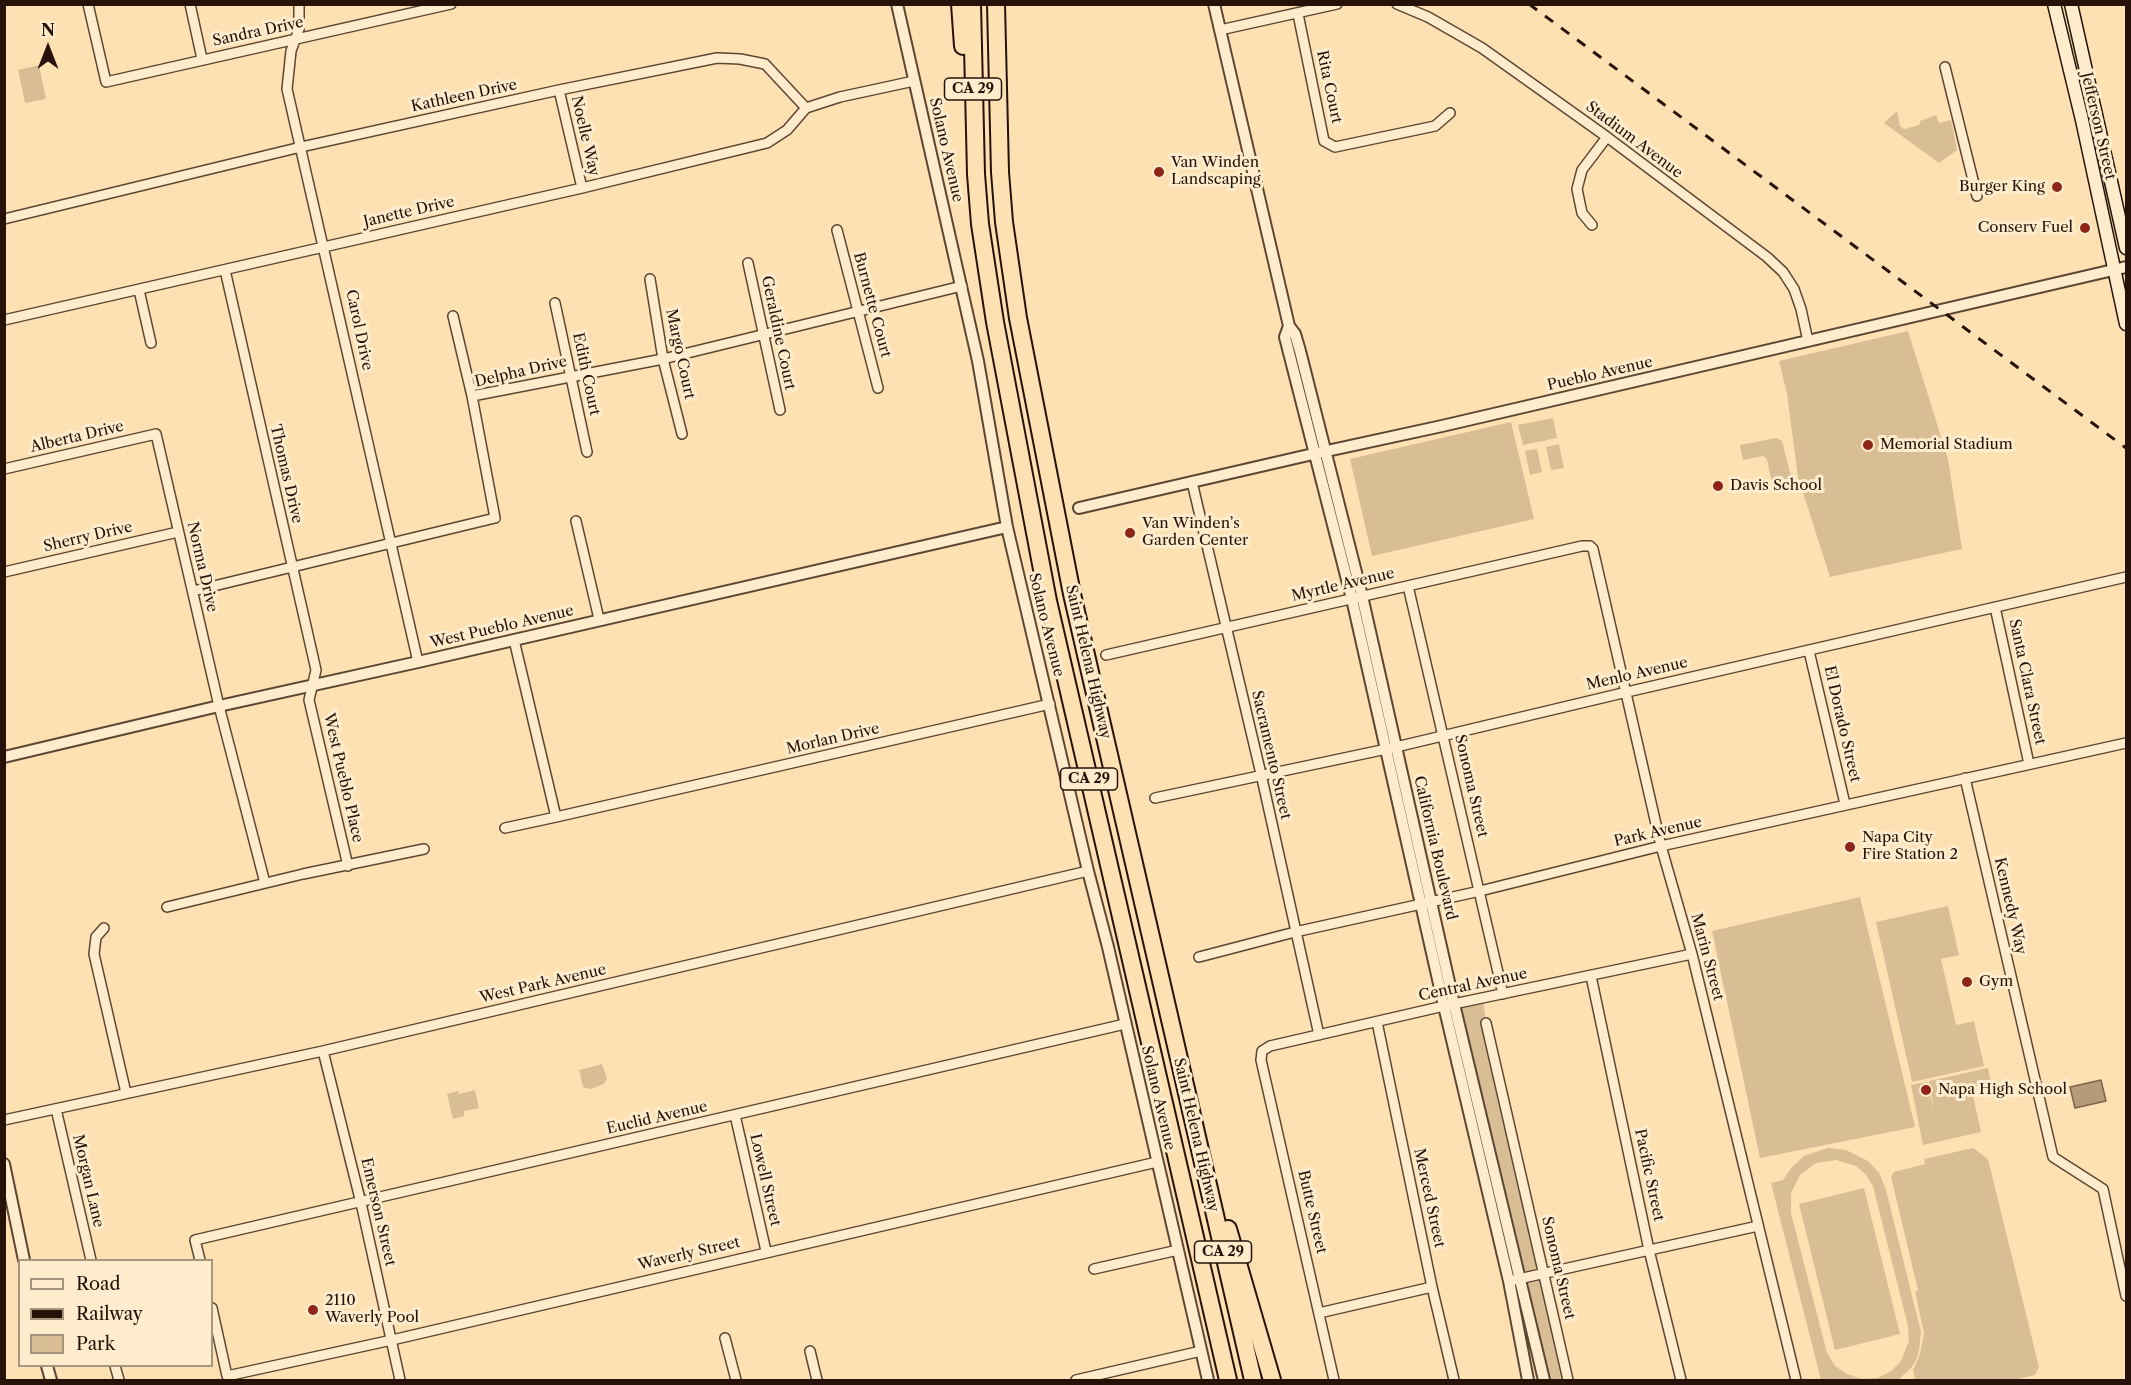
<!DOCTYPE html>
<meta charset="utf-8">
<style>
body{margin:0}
#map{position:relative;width:2131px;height:1385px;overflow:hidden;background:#fee1b2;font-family:"Libre Caslon Text",serif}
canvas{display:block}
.frame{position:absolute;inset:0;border:6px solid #271209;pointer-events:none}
.legend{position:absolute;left:18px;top:1259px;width:195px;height:108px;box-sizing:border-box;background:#feeccd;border:2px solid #a8957f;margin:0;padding:8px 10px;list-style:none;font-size:18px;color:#271209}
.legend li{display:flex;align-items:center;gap:12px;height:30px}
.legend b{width:30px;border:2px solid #a8957f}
.north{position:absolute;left:18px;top:18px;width:60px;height:60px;-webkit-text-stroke:4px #feeccd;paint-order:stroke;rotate:0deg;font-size:16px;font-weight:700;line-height:24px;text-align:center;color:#271209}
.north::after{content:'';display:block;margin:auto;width:21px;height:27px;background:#271209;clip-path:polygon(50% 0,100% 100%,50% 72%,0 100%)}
</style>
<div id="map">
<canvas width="2131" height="1385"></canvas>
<div class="frame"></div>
<ul class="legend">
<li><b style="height:8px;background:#feeccd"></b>Road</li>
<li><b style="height:8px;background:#271209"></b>Railway</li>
<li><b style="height:16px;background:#d9be95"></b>Park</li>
</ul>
<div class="north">N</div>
</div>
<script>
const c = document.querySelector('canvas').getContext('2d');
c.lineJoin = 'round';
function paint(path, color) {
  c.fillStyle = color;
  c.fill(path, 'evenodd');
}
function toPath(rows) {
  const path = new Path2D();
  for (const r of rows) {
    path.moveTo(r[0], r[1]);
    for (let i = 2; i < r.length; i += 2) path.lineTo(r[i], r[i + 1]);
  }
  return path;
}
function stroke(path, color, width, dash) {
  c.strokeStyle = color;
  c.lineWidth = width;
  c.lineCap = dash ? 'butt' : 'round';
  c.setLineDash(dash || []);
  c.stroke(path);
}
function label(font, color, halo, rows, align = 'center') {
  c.font = font + ' "Libre Caslon Text",serif';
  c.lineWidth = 6;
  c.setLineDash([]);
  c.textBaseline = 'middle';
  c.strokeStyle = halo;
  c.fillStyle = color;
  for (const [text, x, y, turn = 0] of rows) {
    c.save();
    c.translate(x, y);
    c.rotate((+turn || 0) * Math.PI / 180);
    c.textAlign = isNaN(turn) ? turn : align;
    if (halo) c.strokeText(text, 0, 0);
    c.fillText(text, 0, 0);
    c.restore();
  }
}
paint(toPath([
 [39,65,46,99,25,103,18,70],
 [1897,111,1900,126,1904,129,1916,126,1920,124,1920,121,1936,115,1939,123,1951,120,1957,150,1939,163,1884,123],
 [1908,331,1948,459,1962,549,1830,577,1798,477,1787,394,1779,361],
 [1553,418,1557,438,1523,445,1518,425],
 [1511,422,1534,519,1372,556,1350,459],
 [1776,438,1782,441,1792,480,1772,484,1767,459,1763,456,1743,460,1740,445],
 [1559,444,1564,468,1551,470,1546,447],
 [1537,449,1542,472,1530,475,1525,451],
 [1860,897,1915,1127,1760,1158,1712,931],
 [1948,906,1959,955,1941,959,1956,1025,1974,1021,1984,1066,1912,1082,1876,922],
 [1483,998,1486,1023,1568,1380,1544,1380,1454,1004],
 [602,1064,607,1078,604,1084,590,1089,583,1087,579,1070],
 [1988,1068,1991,1083,1971,1087,1981,1132,1923,1145,1911,1085,1927,1082,1934,1111,1929,1081],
 [475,1090,479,1108,464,1111,464,1116,453,1119,447,1094,458,1091,459,1094],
 [1828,1148,1846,1150,1868,1161,1880,1174,1886,1190,1921,1332,1919,1351,1916,1360,1911,1368,1898,1380,1821,1380,1771,1183,1783,1180,1791,1168,1804,1156],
 [1836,1160,1856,1166,1866,1175,1873,1186,1908,1326,1909,1341,1901,1361,1890,1372,1877,1378,1862,1379,1847,1374,1835,1366,1827,1353,1791,1213,1791,1193,1800,1175,1816,1163],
 [1973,1148,1988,1159,2039,1367,2035,1375,2013,1380,1915,1380,1913,1370,1920,1354,1924,1333,1915,1292,1918,1290,1891,1177,1894,1172,1925,1164,1924,1159],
 [1864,1188,1900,1334,1835,1350,1799,1204]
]), '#d9be95');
const water = toPath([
 [2101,1080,2106,1101,2075,1108,2070,1087,2101,1080]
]);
paint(water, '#b59b79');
stroke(water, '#7c644c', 1.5);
const minor = toPath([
 [88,4,106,82,451,4],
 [190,4,202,59],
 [299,4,299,29,291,51,287,89,418,662],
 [1397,4,1428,17,1482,48,1607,137,1767,257,1783,272,1794,289,1801,309,1808,341],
 [1298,14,1324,141,1335,147,1435,126,1450,113],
 [1220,30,1337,4],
 [1945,67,1977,196],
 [559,90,582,188],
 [4,219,301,147,559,90,717,58,740,59,765,64,806,108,840,97,914,81],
 [1592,225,1582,213,1577,189,1582,170,1607,137],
 [837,230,878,388],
 [748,263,780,410],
 [225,270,316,670,309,700,348,866],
 [650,279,663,359,682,434],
 [139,290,151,343],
 [555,303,587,452],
 [4,320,582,188,767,143,787,130,806,108],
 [472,396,663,359,962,286],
 [4,469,156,434,219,706,265,883],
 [1192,482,1261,774,1319,1035],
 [576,521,599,619],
 [4,572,178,532],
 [1408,586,1503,994],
 [193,591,495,518,472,396,453,316],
 [1995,607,2029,764],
 [514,640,556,817,1050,704],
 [1809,651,1845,804],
 [1106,655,1582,546,1590,546,1593,549,1661,846,1692,954,1796,1380],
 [1965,778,2053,1157,2103,1189,2126,1296],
 [1155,798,1396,747,1627,692,2126,577],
 [505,828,556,817],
 [167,907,303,874,424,849],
 [104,928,96,937,94,954,126,1093],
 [1199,957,1295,932,1480,891,1661,846,2126,743],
 [1591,976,1649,1250,1681,1380],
 [1377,1022,1432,1287,1454,1380],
 [1486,1023,1568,1380],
 [323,1051,361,1203,400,1380],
 [56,1109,91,1260],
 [735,1115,766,1251],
 [4,1120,323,1051,1088,871],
 [200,1260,195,1240,1125,1024],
 [1094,1269,1178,1250],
 [1514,1280,1758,1226],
 [212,1308,227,1376,392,1340,1157,1162],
 [1319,1313,1432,1287],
 [725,1338,736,1380],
 [810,1351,817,1380],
 [115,1366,119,1380],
 [1076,1380,1201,1351],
 [1334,1380,1261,1060,1262,1051,1270,1046,1444,1006,1692,954]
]);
const tertiary = toPath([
 [897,4,978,361,1007,527,1088,871,1108,947,1208,1380],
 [1214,4,1289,326,1295,334,1300,351,1362,596,1454,1004,1544,1380],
 [1289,326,1285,337,1352,599,1444,1006,1509,1281,1528,1380],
 [1079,508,1313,454,1442,426,2126,267],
 [4,757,219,706,418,662,1007,527],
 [4,1164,24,1260],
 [47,1366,51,1380]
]);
const secondary = toPath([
 [2054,4,2082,120,2126,324],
 [2071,4,2126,248]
]);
const motorway = toPath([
 [960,4,963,46],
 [972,4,976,174,980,224,995,322,1048,601,1228,1380],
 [996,4,1000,172,1004,222,1018,318,1072,594,1253,1380],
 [1228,1229,1272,1380]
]);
stroke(minor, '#5d4633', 12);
stroke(tertiary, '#5d4633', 14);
stroke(secondary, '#271209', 15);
stroke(motorway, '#271209', 20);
stroke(minor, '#feeccd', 9);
stroke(tertiary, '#feeccd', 10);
stroke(secondary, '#feeccd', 12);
stroke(motorway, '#fee1b2', 16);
stroke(toPath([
 [1529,4,2126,448]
]), '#271209', 3, [10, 10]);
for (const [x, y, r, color] of [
 [1159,172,6,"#8f2418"],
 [2057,187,6,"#8f2418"],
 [2085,228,6,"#8f2418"],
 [1868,445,6,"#8f2418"],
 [1718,486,6,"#8f2418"],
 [1130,533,6,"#8f2418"],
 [1850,847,6,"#8f2418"],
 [1967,982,6,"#8f2418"],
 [1926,1090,6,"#8f2418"],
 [313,1310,6,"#8f2418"]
]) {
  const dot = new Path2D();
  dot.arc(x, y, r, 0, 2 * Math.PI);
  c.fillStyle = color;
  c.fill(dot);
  stroke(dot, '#feeccd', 2);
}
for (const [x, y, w] of [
 [973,89,57],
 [1089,779,57],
 [1223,1252,57]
]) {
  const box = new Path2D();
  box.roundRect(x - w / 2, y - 11, w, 22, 4.5);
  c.fillStyle = '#feeccd';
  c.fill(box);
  stroke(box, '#271209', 1.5);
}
label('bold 14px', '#271209', null, [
 ["CA 29",973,89],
 ["CA 29",1089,779],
 ["CA 29",1223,1252]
]);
label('15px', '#271209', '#feeccd', [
 ["Sandra Drive",258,32,-12],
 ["Rita Court",1329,87,78],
 ["Kathleen Drive",464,96,-12],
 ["Jefferson Street",2098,126,77],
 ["Noelle Way",585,136,77],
 ["Stadium Avenue",1634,140,37],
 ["Solano Avenue",946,150,77],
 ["Janette Drive",409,212,-13],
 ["Burnette Court",872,305,75],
 ["Carol Drive",359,330,78],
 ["Geraldine Court",778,333,78],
 ["Margo Court",680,354,78],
 ["Delpha Drive",521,372,-13],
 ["Edith Court",586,374,78],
 ["Pueblo Avenue",1600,374,-13],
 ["Alberta Drive",77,437,-13],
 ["Thomas Drive",286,474,77],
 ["Sherry Drive",88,537,-13],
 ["Norma Drive",202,567,77],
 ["Myrtle Avenue",1343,585,-13],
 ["Solano Avenue",1046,625,76],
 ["West Pueblo Avenue",502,627,-13],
 ["Saint Helena Highway",1088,662,77],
 ["Menlo Avenue",1637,674,-13],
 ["Santa Clara Street",2027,682,78],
 ["El Dorado Street",1842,724,77],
 ["Morlan Drive",833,739,-13],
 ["Sacramento Street",1271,755,77],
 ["West Pueblo Place",343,778,77],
 ["Sonoma Street",1471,786,77],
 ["Park Avenue",1658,832,-13],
 ["California Boulevard",1435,848,77],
 ["Kennedy Way",2010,906,77],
 ["Marin Street",1707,957,75],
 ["West Park Avenue",543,984,-13],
 ["Central Avenue",1473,985,-12],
 ["Solano Avenue",1158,1098,77],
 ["Euclid Avenue",657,1118,-13],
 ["Saint Helena Highway",1196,1135,77],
 ["Pacific Street",1649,1175,78],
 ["Lowell Street",765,1180,77],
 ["Morgan Lane",88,1181,77],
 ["Merced Street",1429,1198,78],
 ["Emerson Street",378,1212,77],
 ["Butte Street",1312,1212,77],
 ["Waverly Street",689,1254,-13],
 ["Sonoma Street",1558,1268,77]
]);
label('15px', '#271209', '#feeccd', [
 ["Van Winden",1171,163],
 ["Landscaping",1171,180],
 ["Burger King",2045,187,"right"],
 ["Conserv Fuel",2073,228,"right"],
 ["Memorial Stadium",1880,445],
 ["Davis School",1730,486],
 ["Van Winden’s",1142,524],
 ["Garden Center",1142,541],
 ["Napa City",1862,838],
 ["Fire Station 2",1862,855],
 ["Gym",1979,982],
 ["Napa High School",1938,1090],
 ["2110",325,1301],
 ["Waverly Pool",325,1318]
], 'left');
</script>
